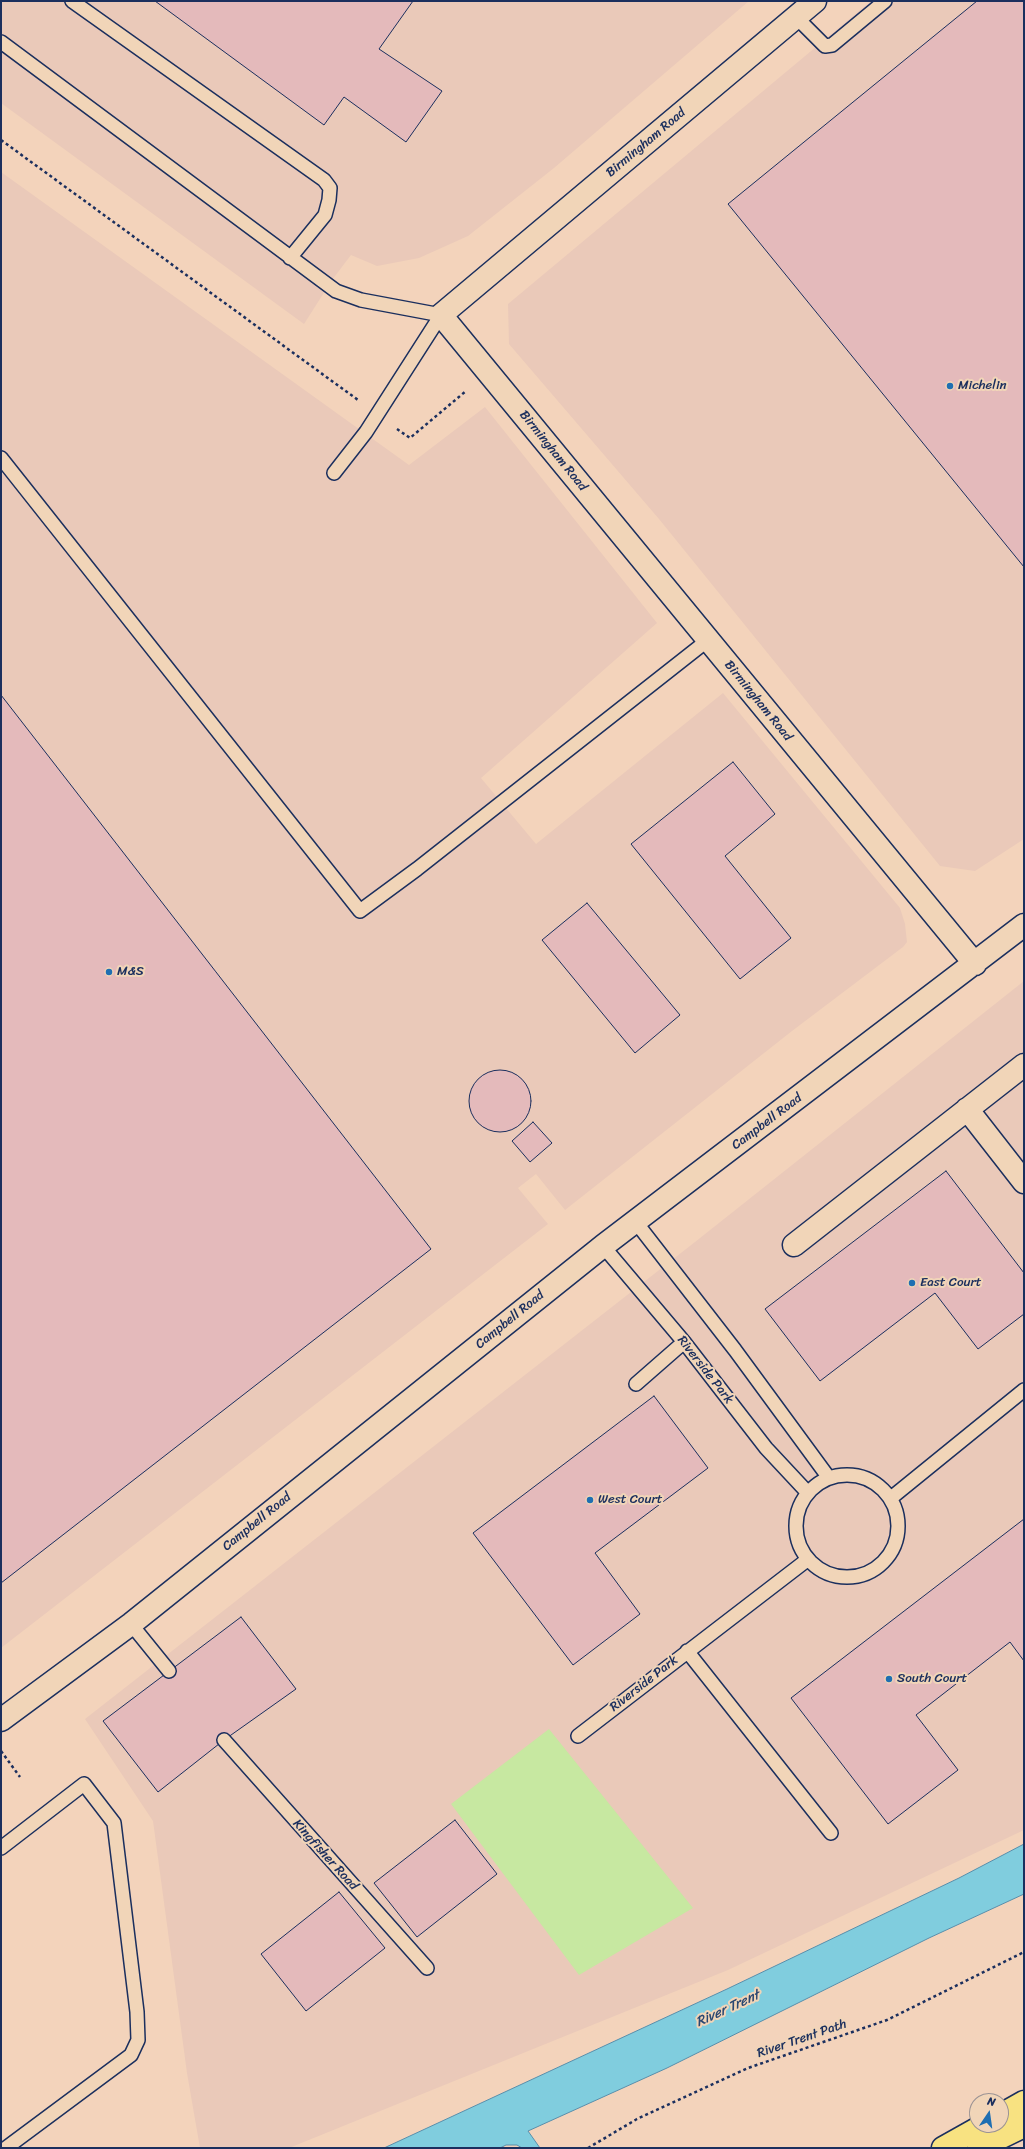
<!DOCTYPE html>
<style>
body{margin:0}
#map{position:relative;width:1025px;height:2149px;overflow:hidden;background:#f3d3bb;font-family:Sriracha,sans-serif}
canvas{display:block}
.frame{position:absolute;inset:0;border:2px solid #1b2f5e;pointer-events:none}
.north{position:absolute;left:969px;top:2093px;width:40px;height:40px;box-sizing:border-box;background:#f1d5b8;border:1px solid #9b9394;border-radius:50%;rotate:13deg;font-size:11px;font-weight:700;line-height:16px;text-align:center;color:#1b2f5e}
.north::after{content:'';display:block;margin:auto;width:14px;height:18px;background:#1f6fb2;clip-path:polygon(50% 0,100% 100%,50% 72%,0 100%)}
</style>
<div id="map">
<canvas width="1025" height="2149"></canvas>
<div class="frame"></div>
<div class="north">N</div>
</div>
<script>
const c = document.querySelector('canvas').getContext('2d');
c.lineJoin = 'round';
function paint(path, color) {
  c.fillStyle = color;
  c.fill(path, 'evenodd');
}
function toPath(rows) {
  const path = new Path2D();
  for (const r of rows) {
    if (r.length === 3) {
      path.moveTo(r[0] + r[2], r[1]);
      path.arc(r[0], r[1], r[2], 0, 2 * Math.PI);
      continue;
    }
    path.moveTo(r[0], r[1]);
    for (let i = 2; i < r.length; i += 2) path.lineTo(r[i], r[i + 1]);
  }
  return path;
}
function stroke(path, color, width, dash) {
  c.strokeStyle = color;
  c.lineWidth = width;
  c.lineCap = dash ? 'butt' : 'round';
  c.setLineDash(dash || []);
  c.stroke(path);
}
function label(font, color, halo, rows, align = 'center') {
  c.font = font + ' Sriracha,sans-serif';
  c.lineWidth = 4;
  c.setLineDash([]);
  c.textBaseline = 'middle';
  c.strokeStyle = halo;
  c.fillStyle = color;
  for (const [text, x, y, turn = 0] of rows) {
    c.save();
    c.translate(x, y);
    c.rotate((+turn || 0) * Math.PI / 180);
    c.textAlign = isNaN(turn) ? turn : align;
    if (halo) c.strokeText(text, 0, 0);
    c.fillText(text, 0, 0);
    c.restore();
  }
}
paint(toPath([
 [1,1,749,1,554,168,468,236,419,258,377,266,351,255,332,280,304,324,1,103],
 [871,1,1024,1,1024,839,975,871,940,866,659,519,509,344,508,304],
 [1,172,409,465,485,407,657,623,481,778,536,844,723,693,900,908,905,924,907,942,903,947,792,1031,565,1210,536,1174,518,1188,548,1224,1,1648],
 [1024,981,1024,1830,728,1970,289,2148,200,2148,187,2073,153,1821,85,1719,695,1242]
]), '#eac9b9');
paint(toPath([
 [549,1729,693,1908,579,1975,451,1804]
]), '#c7e8a1');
const water = toPath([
 [1024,1844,1024,1894,929,1938,667,2068,528,2131,540,2148,522,2148,517,2145,506,2145,500,2148,384,2148,727,1989,959,1878,1024,1844]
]);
paint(water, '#80cdde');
stroke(water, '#588eab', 1);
const building = toPath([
 [155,1,413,1,379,49,442,91,406,142,344,97,324,125,155,1],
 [977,1,1024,1,1024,567,728,204,977,1],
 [1,695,431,1249,1,1583,1,695],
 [733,762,775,814,725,856,791,938,740,979,631,844,733,762],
 [587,903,680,1015,635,1053,542,940,587,903],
 [500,1101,31],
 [533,1122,552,1143,530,1162,512,1141,533,1122],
 [946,1171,1024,1273,1024,1314,978,1349,935,1293,820,1381,765,1309,946,1171],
 [654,1396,708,1468,595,1553,640,1614,573,1665,473,1533,654,1396],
 [1024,1519,1024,1661,1010,1642,916,1715,958,1770,888,1824,791,1698,1024,1519],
 [241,1617,296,1689,224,1740,158,1792,103,1721,241,1617],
 [455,1820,497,1874,417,1937,374,1883,455,1820],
 [339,1892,385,1948,306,2011,261,1954,339,1892]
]);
paint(building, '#e4babb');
stroke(building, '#1b2f5e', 1);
const lane = toPath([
 [72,1,324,180,330,188,329,200,325,215,290,258],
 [796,17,825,46,832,45,885,1],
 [1,42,336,291,361,300,441,315,366,432,334,473],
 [1,458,360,911,417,869,708,640],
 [635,1221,735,1350,829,1478],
 [603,1246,684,1342,766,1448,808,1493],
 [636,1384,684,1342],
 [847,1526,51],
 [891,1498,1024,1390],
 [131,1624,169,1671],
 [687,1651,831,1833],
 [578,1736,807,1560],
 [224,1740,427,1968],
 [1,1848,84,1784,114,1823,137,2012,138,2040,131,2055,6,2148]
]);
const street = toPath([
 [815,1,441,315,975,964],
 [967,1109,1024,1182],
 [794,1245,1024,1065],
 [1,1720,131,1624,603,1246,1024,925]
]);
const highway = toPath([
 [1001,2115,1024,2102],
 [943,2148,984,2125],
 [979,2148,1024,2126]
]);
stroke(lane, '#1b2f5e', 16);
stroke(street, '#1b2f5e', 25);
stroke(highway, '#1b2f5e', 25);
stroke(toPath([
 [1,140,358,400],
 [397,429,410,438,466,391],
 [1,1751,20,1777],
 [588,2148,637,2119,748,2068,887,2020,1024,1952]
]), '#1b2f5e', 2.5, [3, 3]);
stroke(lane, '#f1d5b8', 13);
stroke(street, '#f1d5b8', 22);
stroke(highway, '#f8e281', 22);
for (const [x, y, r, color] of [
 [950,386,4,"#1f6fb2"],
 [109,972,4,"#1f6fb2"],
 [912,1283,4,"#1f6fb2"],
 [590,1500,4,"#1f6fb2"],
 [889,1679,4,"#1f6fb2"]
]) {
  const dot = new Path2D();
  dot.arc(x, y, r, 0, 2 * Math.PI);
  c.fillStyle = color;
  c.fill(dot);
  stroke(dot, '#f1d5b8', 1.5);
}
label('13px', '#1b2f5e', '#f1d5b8', [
 ["Birmingham Road",646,143,-40],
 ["Birmingham Road",553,451,51],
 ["Birmingham Road",758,701,51],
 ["Campbell Road",767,1122,-37],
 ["Campbell Road",510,1320,-39],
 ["Riverside Park",705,1370,52],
 ["Campbell Road",257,1522,-39],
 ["Riverside Park",644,1684,-38],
 ["Kingfisher Road",325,1855,48],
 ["River Trent Path",802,2039,-19]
]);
label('13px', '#1b2f5e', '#f1d5b8', [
 ["Michelin",958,386],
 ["M&S",117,972],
 ["East Court",920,1283],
 ["West Court",598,1500],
 ["South Court",897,1679]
], 'left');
label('italic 14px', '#2a4771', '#f1d5b8', [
 ["River Trent",728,2009,-25]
]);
</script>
